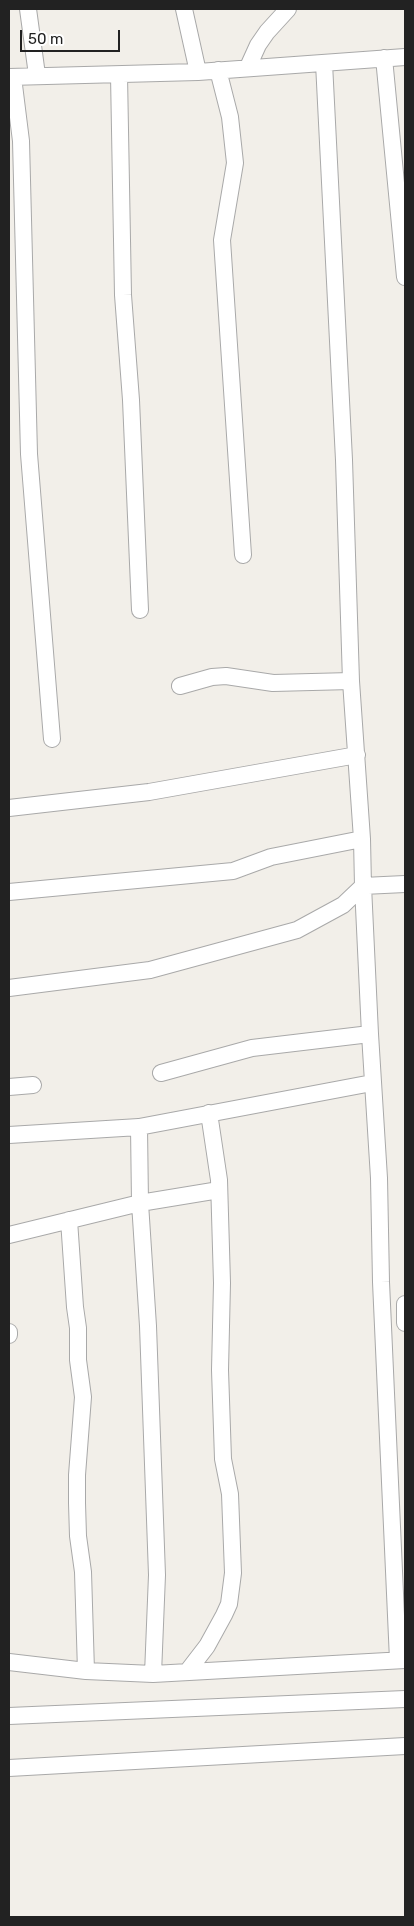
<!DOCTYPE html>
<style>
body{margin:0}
#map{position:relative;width:414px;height:1926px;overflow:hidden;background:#f2efe9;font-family:Rubik,sans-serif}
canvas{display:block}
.frame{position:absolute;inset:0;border:10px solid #222;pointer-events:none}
.scale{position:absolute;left:20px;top:30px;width:100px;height:22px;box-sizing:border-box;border:2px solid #222;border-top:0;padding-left:6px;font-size:15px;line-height:18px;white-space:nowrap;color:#222;-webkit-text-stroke:4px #fff;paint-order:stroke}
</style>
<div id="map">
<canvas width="414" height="1926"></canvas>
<div class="frame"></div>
<div class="scale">50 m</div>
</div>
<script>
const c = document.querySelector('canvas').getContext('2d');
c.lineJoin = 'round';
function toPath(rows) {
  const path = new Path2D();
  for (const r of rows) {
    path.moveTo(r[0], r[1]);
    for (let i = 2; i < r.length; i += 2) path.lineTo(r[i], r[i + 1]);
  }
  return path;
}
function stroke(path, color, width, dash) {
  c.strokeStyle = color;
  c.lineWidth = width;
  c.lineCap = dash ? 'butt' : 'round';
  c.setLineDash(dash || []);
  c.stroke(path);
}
const minor = toPath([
 [28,9,37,75],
 [184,9,198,72],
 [384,58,405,277],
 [324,63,344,460,351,681,362,839,363,886,370,1034,379,1178,381,1282,398,1660],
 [248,67,258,45,267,32,288,9],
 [218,70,230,117,235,163,222,240,243,555],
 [119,75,123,295,131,400,140,610],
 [9,77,198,72,405,57],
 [13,77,21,141,29,454,52,739],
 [180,686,212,677,226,676,273,683,351,681],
 [9,808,149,792,357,755],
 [9,892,233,871,271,857,362,839],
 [9,988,150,970,297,930,343,905,363,886,405,884],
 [161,1073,252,1048,370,1034],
 [9,1087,33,1085],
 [139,1127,140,1203,148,1326,157,1575,153,1674],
 [9,1135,139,1127,372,1083],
 [69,1220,75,1307,78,1328,78,1360,83,1397,77,1475,77,1503,78,1536,83,1572,86,1671],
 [9,1235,140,1203,219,1190],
 [405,1304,405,1323],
 [9,1332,9,1335],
 [9,1662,86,1671,153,1674,405,1660],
 [187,1672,207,1646,224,1615,229,1604,233,1573,230,1494,223,1459,220,1370,222,1283,219,1180,209,1113],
 [9,1716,405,1699],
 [9,1768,405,1746]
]);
stroke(minor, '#a9a9a9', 18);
stroke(minor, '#fff', 16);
</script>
